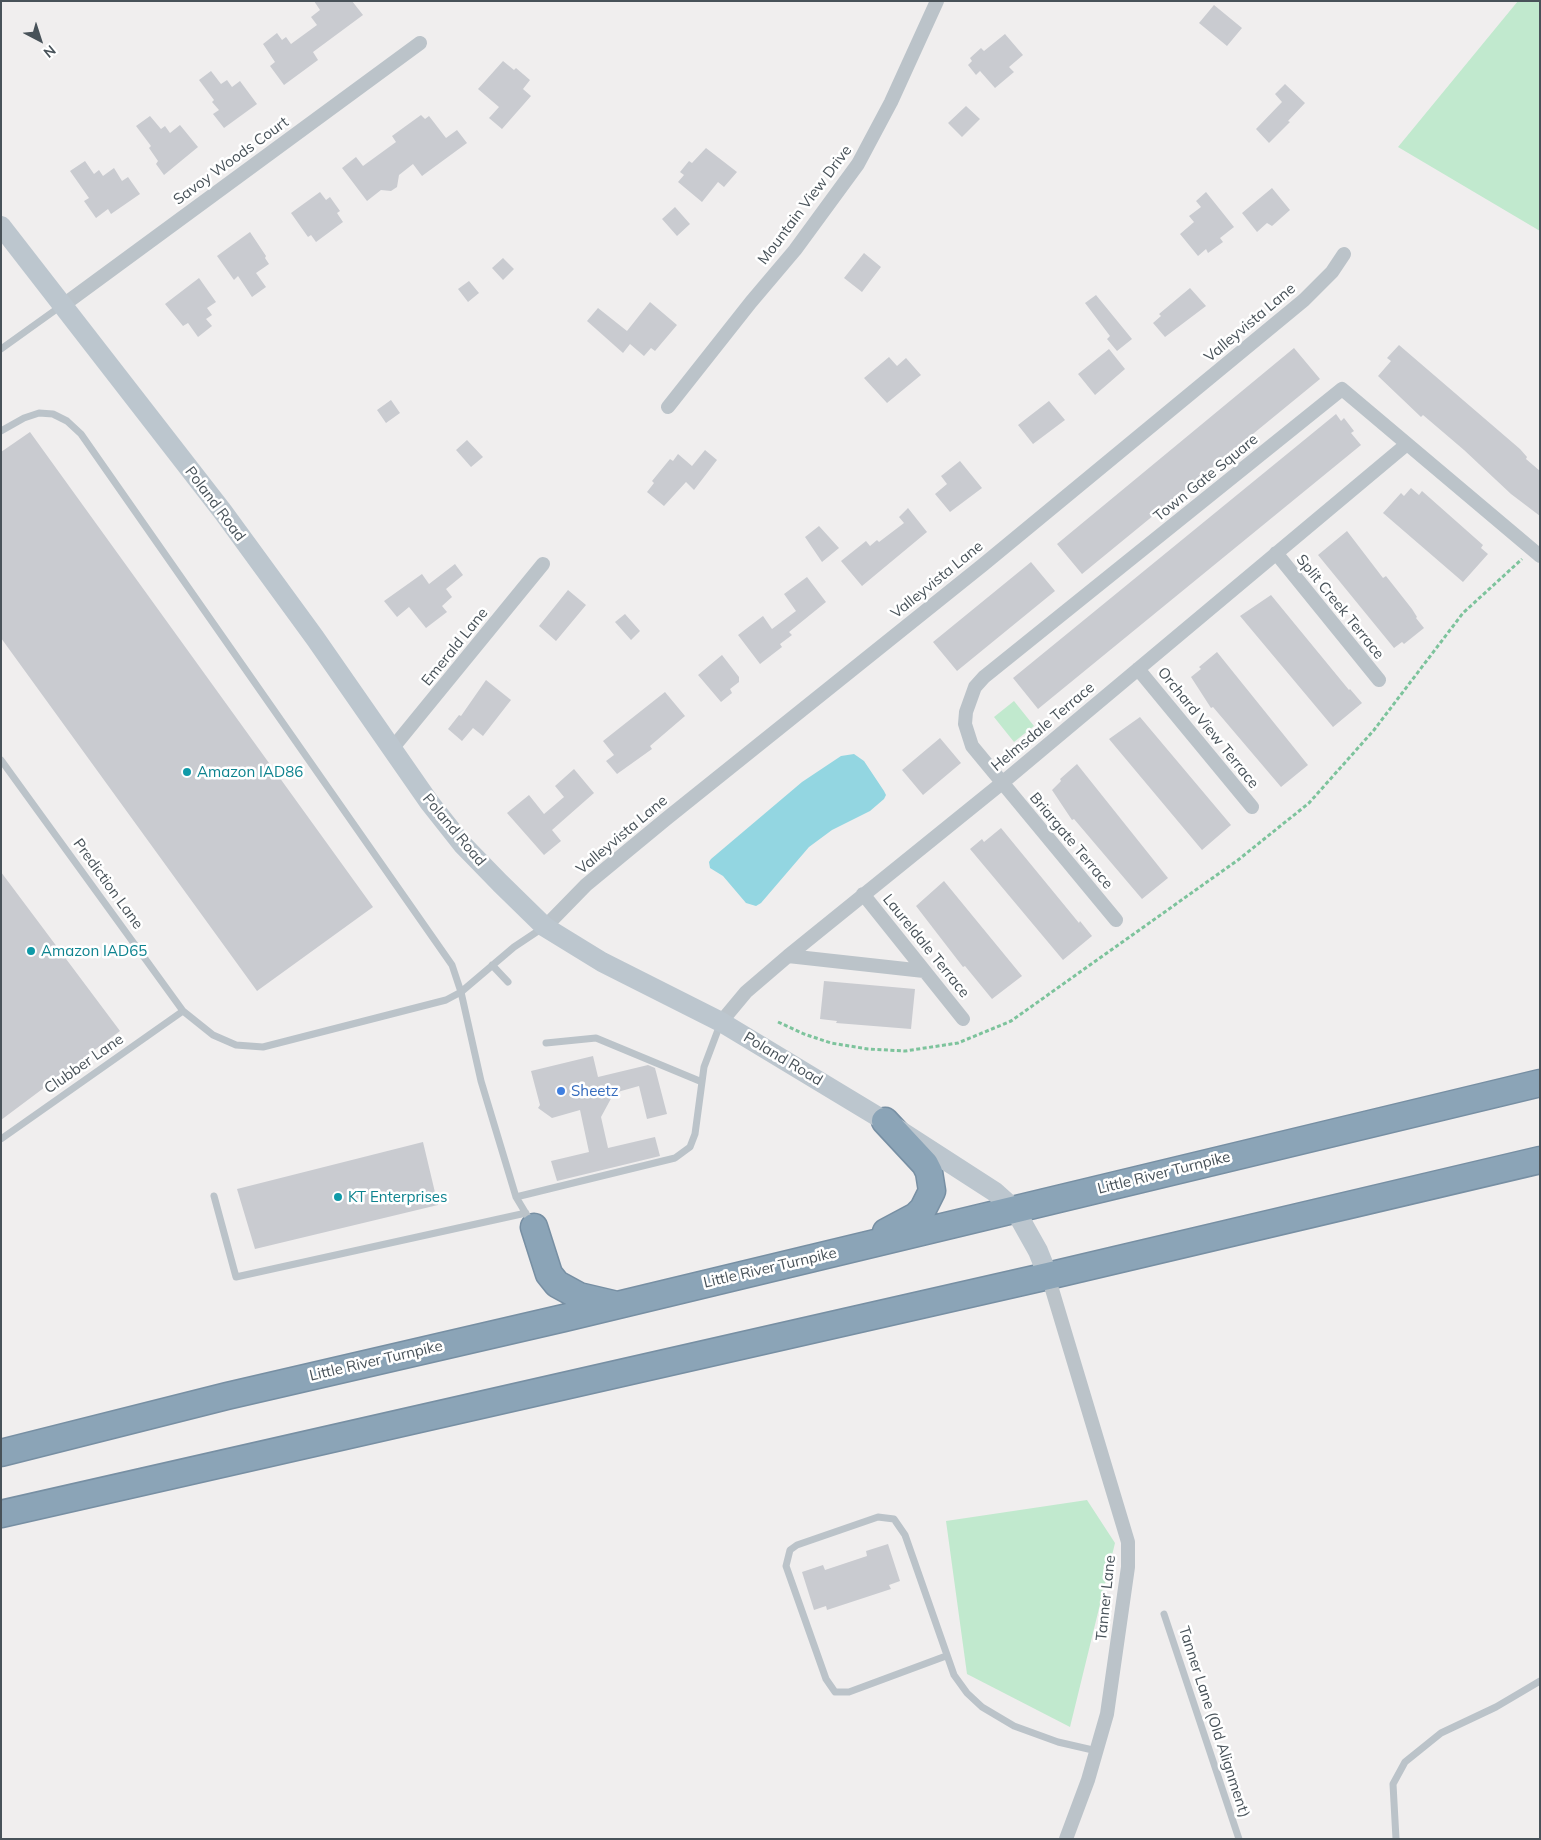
<!DOCTYPE html>
<style>
body{margin:0}
#map{position:relative;width:1541px;height:1840px;overflow:hidden;background:#f0eeee;font-family:Mulish,sans-serif}
canvas{display:block}
.frame{position:absolute;inset:0;border:2px solid #485259;pointer-events:none}
.north{position:absolute;left:15px;top:15px;width:50px;height:50px;-webkit-text-stroke:4px #fff;paint-order:stroke;rotate:140deg;font-size:14px;font-weight:700;line-height:20px;text-align:center;color:#485259}
.north::after{content:'';display:block;margin:auto;width:18px;height:22px;background:#485259;clip-path:polygon(50% 0,100% 100%,50% 72%,0 100%)}
</style>
<div id="map">
<canvas width="1541" height="1840"></canvas>
<div class="frame"></div>
<div class="north">N</div>
</div>
<script>
const c = document.querySelector('canvas').getContext('2d');
c.lineJoin = 'round';
function paint(path, color) {
  c.fillStyle = color;
  c.fill(path, 'evenodd');
}
function toPath(rows) {
  const path = new Path2D();
  for (const r of rows) {
    path.moveTo(r[0], r[1]);
    for (let i = 2; i < r.length; i += 2) path.lineTo(r[i], r[i + 1]);
  }
  return path;
}
function stroke(path, color, width, dash) {
  c.strokeStyle = color;
  c.lineWidth = width;
  c.lineCap = dash ? 'butt' : 'round';
  c.setLineDash(dash || []);
  c.stroke(path);
}
function label(font, color, halo, rows, align = 'center') {
  c.font = font + ' Mulish,sans-serif';
  c.lineWidth = 5;
  c.setLineDash([]);
  c.textBaseline = 'middle';
  c.strokeStyle = halo;
  c.fillStyle = color;
  for (const [text, x, y, turn = 0] of rows) {
    c.save();
    c.translate(x, y);
    c.rotate((+turn || 0) * Math.PI / 180);
    c.textAlign = isNaN(turn) ? turn : align;
    if (halo) c.strokeText(text, 0, 0);
    c.fillText(text, 0, 0);
    c.restore();
  }
}
paint(toPath([
 [1518,1,1540,1,1540,231,1398,147],
 [1014,701,1034,726,1014,742,994,717],
 [1087,1500,1115,1543,1070,1727,967,1674,946,1521]
]), '#c1e9ce');
paint(toPath([
 [854,754,864,761,884,791,886,795,884,799,870,811,832,830,809,847,761,903,756,906,746,903,723,876,710,868,709,862,711,859,802,782,841,756]
]), '#93d6e1');
paint(toPath([
 [314,1,352,1,363,15,313,52,318,60,284,85,270,66,275,62,263,44,277,33,282,40,286,37,291,44,317,25,311,17,320,10],
 [1214,5,1242,28,1227,46,1199,23],
 [1005,34,1023,55,1009,67,1014,72,995,88,980,71,976,75,968,65,972,61,970,58,981,48,984,51],
 [503,61,514,70,516,68,530,80,523,89,531,96,502,129,489,118,499,107,478,89],
 [211,71,221,84,227,80,232,87,240,81,257,104,224,128,213,114,219,110,212,102,214,100,199,80],
 [1285,84,1305,103,1288,121,1290,122,1269,143,1256,129,1282,102,1275,94],
 [966,106,980,119,962,137,948,123],
 [421,115,425,119,429,116,446,138,457,130,467,143,422,176,413,164,399,175,397,187,391,191,381,190,367,201,342,168,356,157,363,166,396,142,392,136],
 [150,116,161,129,165,126,170,133,180,125,198,147,164,175,156,164,158,161,149,148,151,146,136,126],
 [706,148,737,172,724,187,718,182,702,202,678,182,684,175,680,172,689,161,692,163],
 [85,161,94,174,99,170,103,176,114,168,122,181,128,177,140,194,111,214,108,209,96,218,84,201,89,198,70,171],
 [1272,188,1290,210,1272,226,1267,223,1257,232,1242,213],
 [320,192,326,200,330,197,340,211,337,213,343,222,316,242,311,235,308,237,291,213],
 [1206,192,1234,227,1220,238,1223,242,1208,253,1206,249,1198,256,1180,234,1194,222,1189,216,1201,207,1196,201],
 [675,207,690,224,677,236,662,219],
 [250,232,266,256,265,258,269,264,256,273,266,287,252,297,238,276,234,280,217,256],
 [864,253,881,267,862,292,844,278],
 [503,258,514,269,503,280,492,268],
 [199,278,216,302,207,308,212,315,206,319,212,326,198,337,188,323,183,326,165,304],
 [469,281,479,293,468,302,458,289],
 [1190,288,1206,306,1165,337,1153,323,1161,316,1159,314],
 [1096,295,1132,339,1117,351,1107,339,1110,336,1085,303],
 [650,302,677,325,655,351,651,348,644,356,630,344,623,353,587,321,598,308,627,331],
 [1399,345,1520,449,1527,457,1526,459,1540,471,1540,516,1511,494,1464,450,1423,415,1421,417,1378,376,1391,361,1387,358],
 [1294,348,1320,379,1082,574,1057,544],
 [1109,349,1125,369,1095,395,1078,374],
 [889,357,897,366,906,358,921,375,887,403,864,378],
 [391,400,400,413,386,423,377,410],
 [1049,401,1065,420,1033,444,1018,425],
 [1336,414,1341,421,1344,418,1354,431,1351,433,1361,445,1038,709,1013,678],
 [30,432,373,907,257,991,1,638,1,452],
 [467,440,483,457,471,467,456,450],
 [705,450,717,460,694,490,686,482,664,506,647,492,654,483,652,481,670,459,673,461,678,454,692,466],
 [960,461,982,488,950,512,935,494,947,484,941,476],
 [1411,488,1419,495,1422,491,1483,545,1481,548,1488,554,1463,582,1383,513,1401,493,1404,496],
 [908,508,927,532,862,586,841,561,866,541,870,546,877,540,879,542,904,523,899,517],
 [819,526,839,548,822,562,805,537],
 [1347,531,1383,578,1386,576,1412,609,1417,617,1416,618,1424,628,1404,644,1402,642,1394,648,1318,555],
 [1031,562,1055,591,957,671,933,642],
 [455,564,463,575,446,589,452,597,442,606,447,612,426,628,409,607,397,617,384,601,422,574,429,584],
 [807,577,826,602,789,632,792,635,780,644,782,647,760,664,738,635,763,616,772,629,796,611,784,594],
 [568,590,586,605,556,641,539,626],
 [1271,595,1349,690,1350,689,1362,703,1333,727,1240,616],
 [625,614,640,631,631,640,615,622],
 [1217,652,1308,765,1281,787,1213,707,1211,708,1191,677,1201,669,1199,667],
 [722,655,739,677,739,682,730,689,732,693,721,702,698,675],
 [486,680,511,700,483,736,473,728,462,741,448,729,459,715,461,716],
 [665,692,685,716,650,746,652,749,617,774,606,761,614,755,603,741],
 [1140,717,1231,825,1202,850,1109,739],
 [940,738,961,763,923,795,902,770],
 [1077,764,1168,878,1142,899,1074,819,1072,820,1052,790,1061,781,1060,779],
 [574,769,594,793,552,830,561,841,544,855,507,813,529,795,544,814,564,797,555,786],
 [1001,828,1079,923,1080,921,1092,936,1063,960,970,849,982,839,984,842],
 [1,872,120,1031,1,1120],
 [944,881,1022,976,992,999,965,966,963,967,916,906],
 [824,981,915,989,911,1029,836,1023,837,1021,820,1019],
 [593,1056,598,1077,648,1065,655,1068,667,1114,647,1119,639,1086,614,1093,601,1117,608,1148,655,1137,660,1156,557,1181,551,1161,589,1152,580,1110,552,1118,538,1108,540,1105,531,1071],
 [423,1142,438,1205,255,1249,237,1189],
 [888,1544,900,1581,889,1585,891,1589,827,1610,826,1606,814,1610,802,1572,823,1565,825,1570,867,1556,866,1551]
]), '#c9cbd0');
const highway = toPath([
 [885,1121,925,1164,929,1172,932,1191,923,1209,916,1216,886,1232],
 [534,1227,549,1274,557,1284,579,1296,613,1304],
 [1,1453,227,1396,564,1318,1540,1083],
 [1,1514,1048,1276,1540,1160]
]);
stroke(highway, '#778fa3', 29);
stroke(toPath([
 [778,1022,804,1034,831,1043,868,1049,905,1051,958,1043,1011,1021,1238,860,1309,803,1374,730,1463,613,1522,559]
]), '#7dc39c', 3, [4, 2.5]);
stroke(toPath([
 [1,349,61,306],
 [1,431,24,418,39,413,53,414,67,421,81,434,452,965,461,992,481,1081,516,1197,531,1222],
 [1,760,183,1011,213,1035,236,1045,263,1047,446,1000,461,992,514,947,544,927],
 [492,965,508,982],
 [546,1043,596,1038,702,1082],
 [1,1139,183,1011],
 [214,1196,236,1277,526,1213],
 [516,1197,675,1158,690,1147,695,1134,704,1067,721,1022],
 [1164,1614,1239,1839],
 [946,1656,849,1692,835,1692,826,1679,786,1566,790,1550,797,1545,878,1517,894,1519,905,1535,954,1675,967,1693,982,1707,1014,1726,1058,1742,1097,1751],
 [1396,1839,1393,1784,1405,1762,1441,1733,1496,1707,1540,1681]
]), '#bbc3c9', 7);
stroke(toPath([
 [62,306,420,43],
 [668,407,751,302,795,250,858,164,891,102,937,1],
 [1276,553,1379,680],
 [1138,669,1252,807],
 [391,750,543,564],
 [863,894,963,1019],
 [1116,920,972,746,965,724,966,712,975,687,984,677,1342,389,1540,556],
 [545,927,586,885,666,819,984,564,1304,300,1332,272,1344,254],
 [788,956,924,971],
 [721,1022,746,992,788,956,1002,783,1407,444],
 [1048,1276,1128,1542,1128,1567,1107,1714,1088,1780,1066,1839]
]), '#bbc3c9', 14);
stroke(toPath([
 [1,226,223,512,315,638,429,802,463,845,500,883,545,927,602,962,721,1022,885,1121,995,1192,1015,1210,1038,1251,1048,1276]
]), '#bcc6ce', 20);
stroke(highway, '#8ba4b7', 26);
for (const [x, y, r, color] of [
 [187,772,5,"#0f9aa8"],
 [31,951,5,"#0f9aa8"],
 [561,1091,5,"#3f7fe0"],
 [338,1197,5,"#0f9aa8"]
]) {
  const dot = new Path2D();
  dot.arc(x, y, r, 0, 2 * Math.PI);
  c.fillStyle = color;
  c.fill(dot);
  stroke(dot, '#fff', 2);
}
label('15px', '#485259', '#fff', [
 ["Savoy Woods Court",231,161,-36],
 ["Mountain View Drive",805,205,-53],
 ["Valleyvista Lane",1250,323,-40],
 ["Town Gate Square",1206,478,-39],
 ["Poland Road",215,504,53],
 ["Valleyvista Lane",937,580,-39],
 ["Split Creek Terrace",1340,607,51],
 ["Emerald Lane",455,647,-51],
 ["Helmsdale Terrace",1043,727,-40],
 ["Orchard View Terrace",1208,728,51],
 ["Poland Road",454,830,50],
 ["Valleyvista Lane",622,835,-40],
 ["Briargate Terrace",1071,841,50],
 ["Prediction Lane",108,884,54],
 ["Laureldale Terrace",926,946,51],
 ["Poland Road",783,1059,31],
 ["Clubber Lane",84,1064,-35],
 ["Little River Turnpike",1164,1173,-14],
 ["Little River Turnpike",770,1268,-13],
 ["Little River Turnpike",376,1361,-13],
 ["Tanner Lane",1106,1598,-84],
 ["Tanner Lane (Old Alignment)",1214,1722,72]
]);
label('15px', '#0d838f', '#fff', [
 ["Amazon IAD86",197,772],
 ["Amazon IAD65",41,951],
 ["KT Enterprises",348,1197]
], 'left');
label('15px', '#366cbe', '#fff', [
 ["Sheetz",571,1091]
], 'left');
</script>
